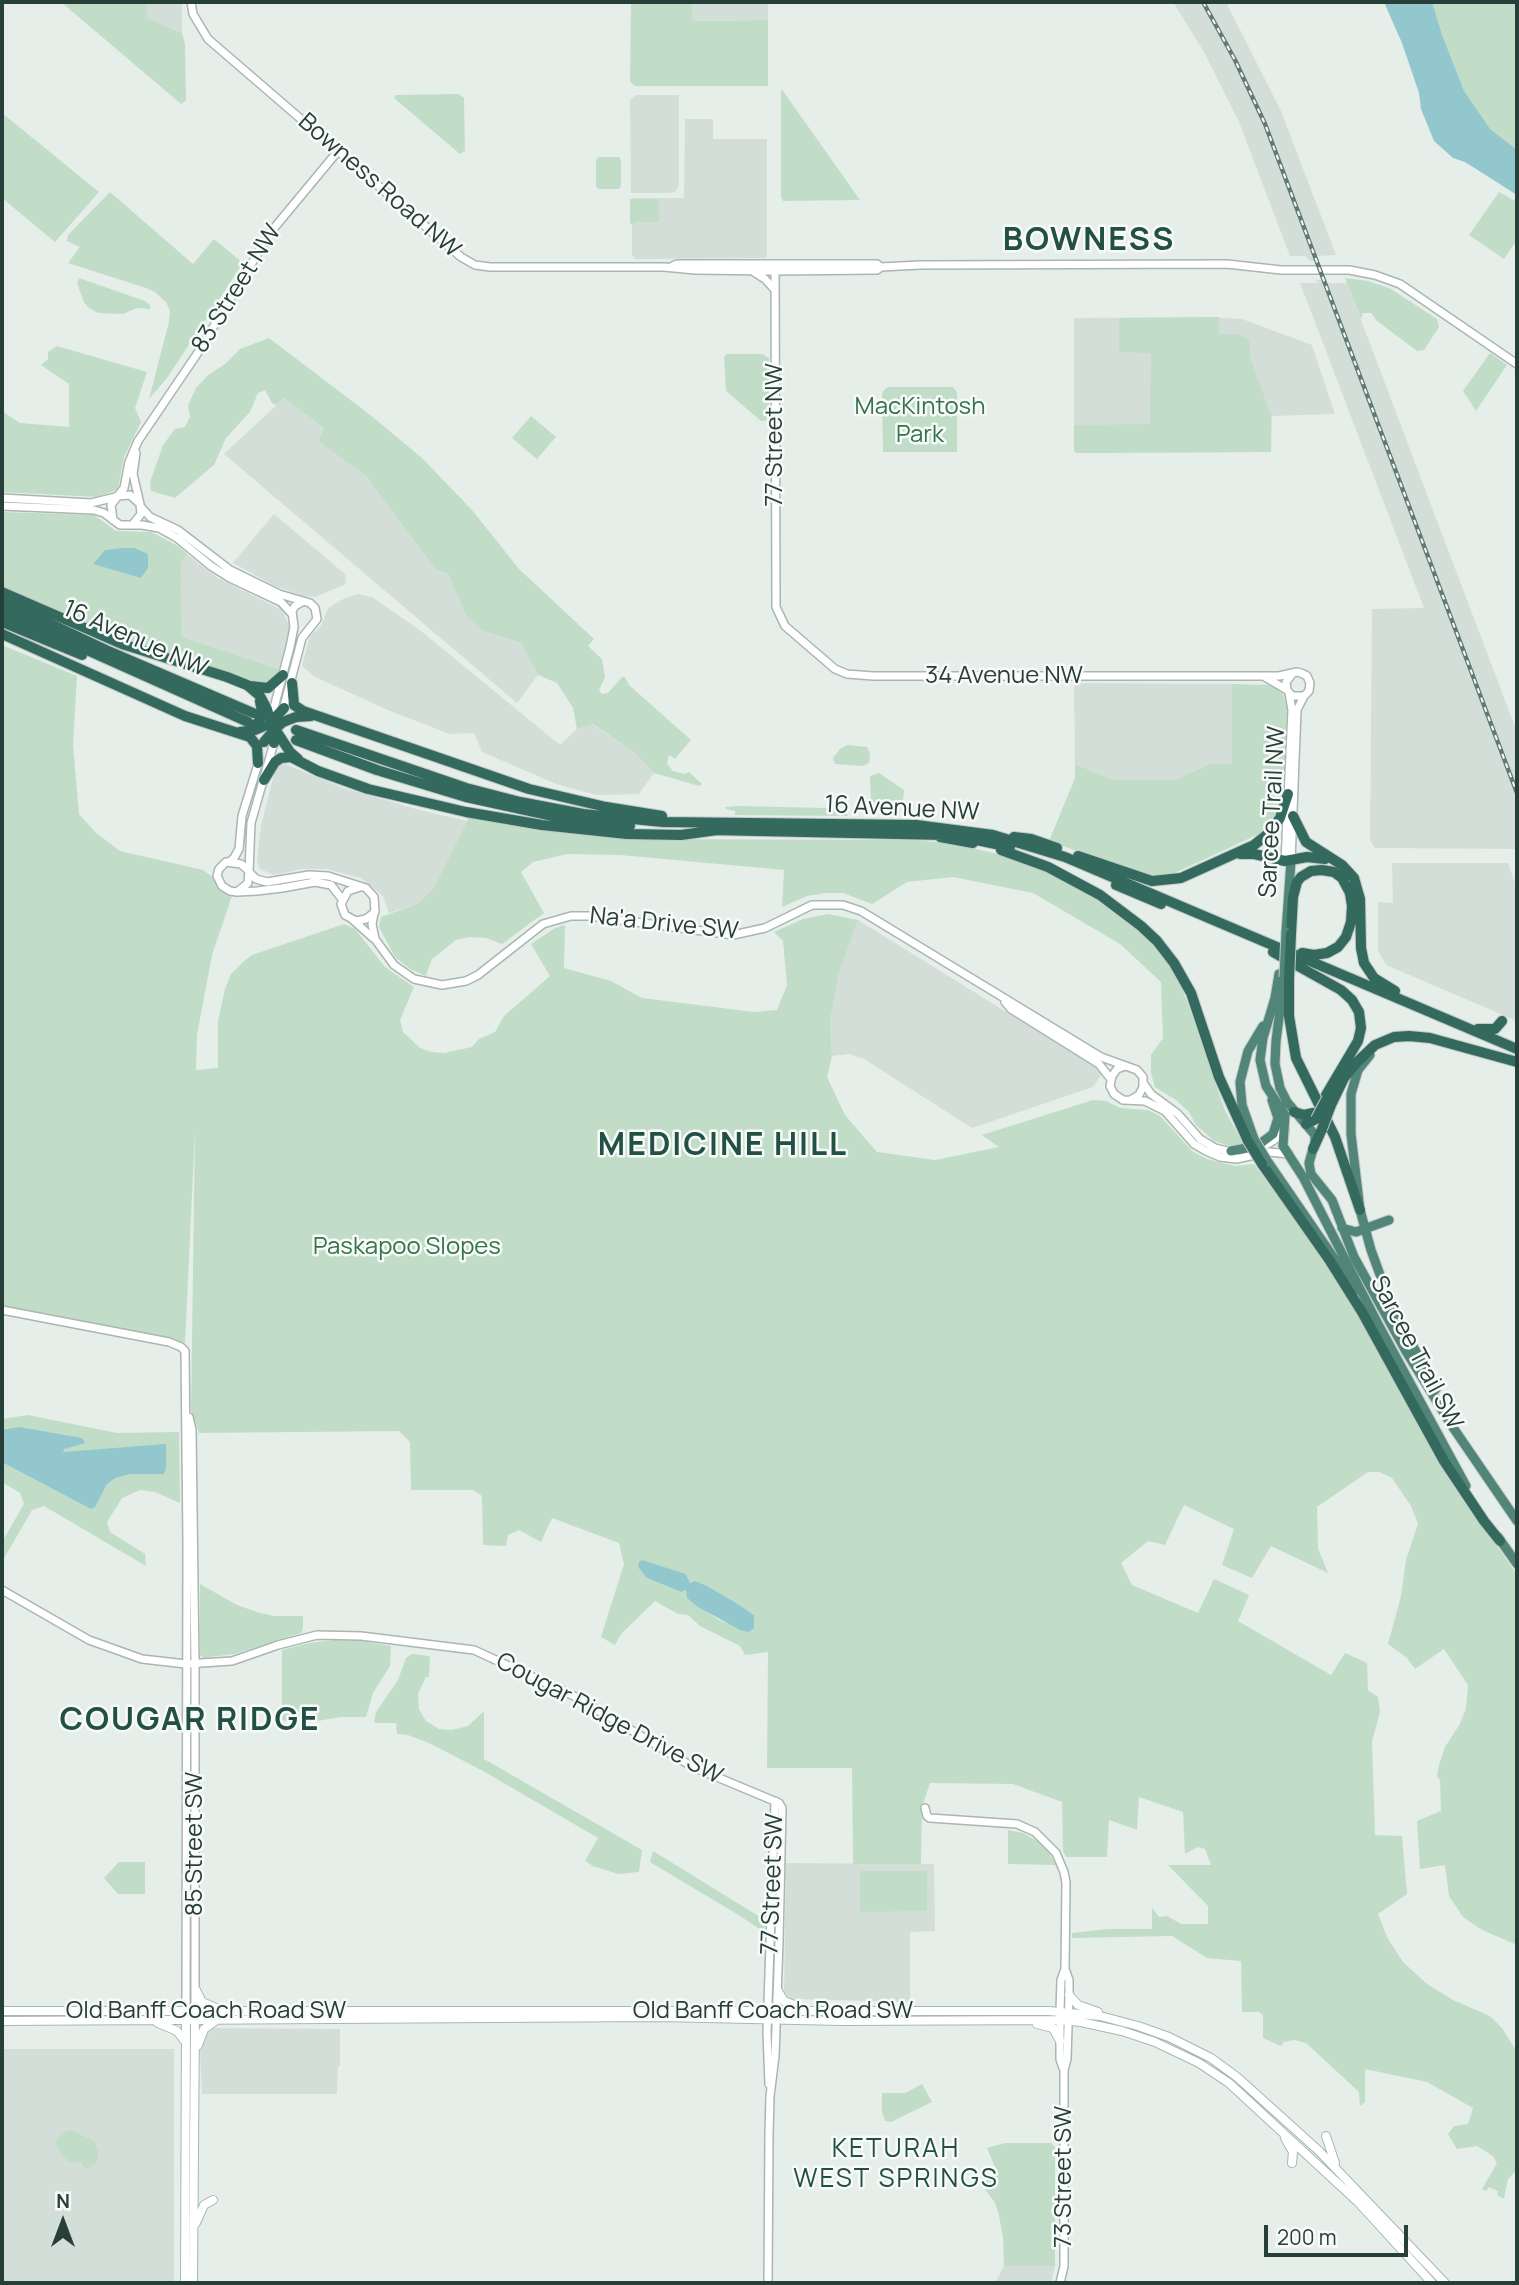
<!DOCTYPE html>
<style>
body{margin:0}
#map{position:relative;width:1519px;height:2285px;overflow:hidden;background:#e6eeea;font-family:Manrope,sans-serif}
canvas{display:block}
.frame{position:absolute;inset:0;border:4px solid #263f38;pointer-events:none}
.north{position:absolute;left:28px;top:2187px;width:70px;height:70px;-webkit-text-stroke:5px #f7faf8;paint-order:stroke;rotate:0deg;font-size:19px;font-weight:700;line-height:28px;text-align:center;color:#263f38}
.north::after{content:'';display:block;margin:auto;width:24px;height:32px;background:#263f38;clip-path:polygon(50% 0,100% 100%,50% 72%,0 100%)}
.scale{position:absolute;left:1264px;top:2225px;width:144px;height:32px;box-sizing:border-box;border:4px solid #263f38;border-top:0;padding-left:9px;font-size:21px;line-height:24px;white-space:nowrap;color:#263f38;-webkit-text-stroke:5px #f7faf8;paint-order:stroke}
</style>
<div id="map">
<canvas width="1519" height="2285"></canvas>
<div class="frame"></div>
<div class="north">N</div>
<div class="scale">200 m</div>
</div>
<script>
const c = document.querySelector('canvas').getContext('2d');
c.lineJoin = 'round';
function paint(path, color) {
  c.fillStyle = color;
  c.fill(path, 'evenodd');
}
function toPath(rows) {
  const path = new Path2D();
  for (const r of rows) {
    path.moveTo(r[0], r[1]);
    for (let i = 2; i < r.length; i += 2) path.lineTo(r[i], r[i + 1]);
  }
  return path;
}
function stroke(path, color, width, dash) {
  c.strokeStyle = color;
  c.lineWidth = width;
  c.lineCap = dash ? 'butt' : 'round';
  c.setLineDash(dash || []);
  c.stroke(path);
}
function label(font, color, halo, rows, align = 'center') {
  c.font = font + ' Manrope,sans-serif';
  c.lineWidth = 5;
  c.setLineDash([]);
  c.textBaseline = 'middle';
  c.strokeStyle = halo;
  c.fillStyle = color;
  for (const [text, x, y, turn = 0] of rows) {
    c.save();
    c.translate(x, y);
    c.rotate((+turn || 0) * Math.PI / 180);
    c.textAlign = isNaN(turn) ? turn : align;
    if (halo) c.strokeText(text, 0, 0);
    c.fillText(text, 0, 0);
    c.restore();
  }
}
paint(toPath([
 [147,2,182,2,182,33,147,18],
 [631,2,768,2,768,20,692,21],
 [1173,2,1226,2,1281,111,1336,255,1317,256,1318,261,1310,261,1305,256,1290,256,1239,122,1204,52],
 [636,95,679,95,679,184,676,191,672,193,631,193,630,100],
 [685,119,713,119,713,139,767,139,767,256,765,258,635,259,632,255,632,198,684,198],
 [1316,280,1325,280,1326,283,1347,283,1517,732,1516,849,1375,848,1370,840,1372,609,1424,608,1300,283,1317,283],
 [1210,317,1242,319,1312,345,1335,414,1272,416,1271,452,1077,453,1074,451,1074,318],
 [284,398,324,428,318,441,367,477,435,569,448,574,466,616,483,631,521,643,538,675,517,703,224,454],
 [274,514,345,574,346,584,315,597,304,596,275,586,233,563],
 [187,554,218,578,282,610,289,625,289,635,279,669,182,637,181,561],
 [358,594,372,597,421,631,560,745,577,729,592,724,635,753,654,773,639,794,596,795,556,784,482,752,474,733,450,734,390,711,315,677,302,666,310,636,321,626,328,608,345,598],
 [1074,683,1232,684,1232,764,1210,764,1175,780,1114,780,1075,764],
 [285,764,343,788,420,810,467,821,434,887,417,904,389,913,383,896,361,878,326,869,303,869,274,875,260,869,257,861,261,825,274,775,279,766],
 [1392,863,1508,863,1517,889,1517,1021,1386,965,1378,951,1378,902,1393,903],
 [858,920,1103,1072,1093,1087,972,1128,864,1059,849,1054,832,1056,830,1020,839,974],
 [786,1863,934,1864,935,1931,910,1932,910,2002,792,1999,784,1993],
 [213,2028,340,2029,340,2066,338,2067,337,2094,202,2094,200,2049,203,2039],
 [2,2049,174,2049,174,2283,2,2283],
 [1004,2266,1055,2266,1051,2283,995,2283]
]), '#d4ded9');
paint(toPath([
 [61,2,147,2,147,18,182,33,185,44,186,100,184,102,181,104],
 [631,2,692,2,692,21,768,20,768,86,635,86,630,81],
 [1423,2,1517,2,1517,148,1513,147,1517,150,1468,139],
 [781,90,783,91,860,200,783,201,781,197],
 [459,94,464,98,465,151,460,154,394,98,396,95],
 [2,113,99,192,55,242,2,198],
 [598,157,619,157,621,160,621,186,619,189,598,189,596,186,596,160],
 [110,192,193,264,214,239,243,263,167,378,149,399,169,322,170,311,166,302,155,292,146,288,68,263,80,247,67,241,68,235],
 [1499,192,1517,202,1517,240,1504,259,1469,235],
 [630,199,659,199,659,222,634,222,634,225,630,223],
 [79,278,145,301,150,305,150,309,137,308,123,314,98,313,89,308,84,302,77,283],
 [1345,278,1368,281,1391,289,1437,319,1439,327,1424,350,1417,351,1377,321,1371,313,1363,313,1361,319],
 [1219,317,1219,334,1237,334,1249,339,1250,357,1271,416,1271,452,1077,453,1074,451,1074,425,1150,424,1151,353,1119,352,1119,318],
 [269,338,369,414,422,458,472,510,519,569,594,639,588,646,602,659,605,677,599,690,602,694,608,693,622,677,625,677,629,685,691,740,675,759,669,755,667,764,673,771,684,774,689,772,702,784,699,786,654,773,635,753,593,724,577,729,573,708,557,683,538,675,521,643,483,631,466,616,448,574,435,569,367,477,318,441,324,428,284,398,276,405,272,403,265,390,258,393,250,412,226,438,214,465,175,498,151,491,150,482,163,445,175,429,185,427,190,417,188,405,196,388,208,375,225,364,240,349],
 [57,346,147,372,135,408,141,422,124,457,118,489,110,493,97,497,2,492,2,411,20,423,69,427,69,384,41,365,48,359,48,352],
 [1490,353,1507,365,1476,411,1463,391],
 [727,354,762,354,769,358,769,417,765,421,761,421,726,391,724,357],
 [953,387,957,392,957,452,883,452,882,394,884,390,888,387],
 [531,416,556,437,537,459,512,438],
 [2,512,94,515,116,531,151,532,178,546,187,554,181,562,182,637,279,669,275,678,264,686,127,642,2,589],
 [2,645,77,676,73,745,79,814,95,832,120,851,203,870,214,878,221,891,232,896,212,955,197,1035,196,1070,218,1068,218,1021,225,989,231,974,244,961,252,955,344,924,355,929,385,967,414,987,400,1020,403,1032,420,1048,431,1052,444,1053,472,1047,479,1039,495,1032,504,1016,550,976,531,944,555,928,565,925,564,968,611,981,642,998,754,1012,777,1010,787,985,783,941,774,932,803,919,828,914,858,920,839,974,830,1020,832,1056,827,1077,845,1115,877,1152,935,1160,999,1147,982,1135,1093,1100,1106,1101,1120,1108,1148,1110,1160,1116,1193,1152,1207,1159,1235,1166,1254,1164,1334,1274,1361,1317,1434,1455,1517,1575,1517,1945,1482,1930,1463,1917,1449,1896,1445,1865,1420,1869,1417,1821,1441,1811,1440,1780,1437,1776,1439,1765,1445,1747,1460,1724,1466,1708,1468,1685,1444,1649,1415,1669,1407,1658,1388,1644,1401,1596,1406,1560,1418,1524,1411,1506,1392,1478,1379,1472,1368,1472,1317,1507,1318,1548,1328,1573,1271,1546,1252,1578,1222,1565,1234,1529,1184,1505,1165,1545,1148,1541,1121,1563,1132,1585,1198,1613,1214,1579,1249,1595,1238,1621,1331,1675,1345,1653,1367,1663,1368,1690,1378,1697,1380,1712,1372,1741,1375,1835,1402,1836,1407,1894,1378,1914,1388,1939,1403,1962,1427,1984,1453,2000,1490,2016,1502,2028,1517,2052,1517,2170,1508,2179,1504,2199,1497,2195,1498,2191,1489,2187,1486,2191,1482,2189,1497,2163,1493,2156,1477,2146,1457,2149,1448,2134,1454,2126,1468,2124,1473,2108,1427,2082,1365,2069,1365,2102,1360,2106,1359,2092,1306,2043,1294,2040,1284,2042,1281,2046,1263,2038,1263,2015,1259,2012,1242,2012,1241,1961,1207,1958,1172,1936,1072,1938,1072,1933,1108,1929,1152,1929,1152,1908,1159,1917,1167,1916,1181,1924,1208,1924,1208,1906,1168,1865,1211,1865,1205,1849,1198,1847,1185,1854,1183,1812,1139,1797,1137,1830,1109,1820,1107,1857,1066,1857,1063,1851,1062,1802,1013,1784,930,1783,922,1807,921,1864,853,1864,852,1768,767,1768,768,1652,745,1655,740,1646,700,1626,688,1615,678,1614,655,1601,621,1634,615,1645,601,1637,624,1564,619,1543,552,1518,541,1542,519,1530,508,1535,506,1546,483,1545,482,1496,473,1490,411,1490,410,1442,399,1431,199,1433,191,1410,195,1130,185,1343,2,1310],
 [656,1565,686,1574,690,1583,741,1606,754,1615,754,1618,729,1624,719,1620,687,1598,686,1590,681,1592,647,1578],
 [1232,684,1271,685,1283,694,1287,707,1285,787,1280,808,1261,833,1168,876,1138,873,1049,841,1075,778,1075,764,1114,780,1175,780,1210,764,1232,764],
 [847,745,867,747,870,753,869,763,863,766,835,764,833,758,840,749],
 [879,773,904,790,903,801,871,802,870,776],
 [737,806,828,808,845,810,848,816,735,815,735,811,726,809,725,807],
 [469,817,646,839,914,840,955,844,1002,855,1046,871,1089,894,1122,916,1145,935,1162,955,1177,978,1187,1001,1225,1111,1245,1146,1229,1146,1214,1141,1196,1125,1189,1112,1176,1100,1155,1087,1151,1073,1151,1055,1163,1038,1161,982,1120,944,1033,893,953,877,907,882,872,904,843,893,826,893,807,896,782,907,784,870,620,855,567,854,533,862,521,872,544,913,502,944,486,938,470,937,456,940,432,959,426,976,410,969,395,957,379,927,381,917,417,904,434,887],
 [28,1415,117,1433,179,1432,180,1503,155,1492,140,1490,122,1498,107,1522,110,1532,145,1554,146,1566,44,1506,32,1510,2,1562,2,1542,24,1504,20,1493,2,1482,2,1419],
 [200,1584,237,1605,257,1612,274,1616,303,1616,303,1627,301,1633,234,1654,203,1658,200,1655],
 [335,1640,362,1641,391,1646,390,1666,373,1693,366,1717,340,1717,312,1722,304,1717,295,1723,282,1720,282,1650,309,1643],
 [412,1654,430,1656,429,1677,426,1677,418,1694,419,1709,426,1721,439,1729,452,1730,468,1726,484,1711,484,1759,642,1850,639,1872,618,1874,593,1866,585,1861,598,1838,483,1771,431,1744,408,1735,397,1734,396,1723,374,1723,376,1712,398,1680,406,1658],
 [1008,1830,1023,1833,1037,1841,1048,1851,1056,1865,1008,1864],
 [653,1851,765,1920,764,1932,737,1914,650,1862],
 [119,1862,145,1862,145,1894,118,1894,104,1878],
 [860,1871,927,1871,927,1911,860,1912],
 [922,2084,932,2102,891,2122,885,2121,882,2111,882,2093,905,2093],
 [71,2130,94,2141,98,2150,97,2162,89,2168,83,2167,81,2162,70,2163,61,2154,55,2143,62,2133],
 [1005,2143,1051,2143,1055,2147,1055,2266,1004,2266,1003,2237,999,2216,995,2203,979,2181,997,2172,987,2148]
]), '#c1ddc8');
paint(toPath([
 [1384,2,1432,2,1442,35,1464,91,1490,129,1517,150,1517,195,1465,162,1453,158,1434,141,1421,109,1419,93,1402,43],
 [123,548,134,548,148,554,148,568,141,578,93,564,105,550],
 [19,1427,82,1438,85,1443,64,1449,63,1452,166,1444,166,1468,164,1474,130,1474,115,1478,107,1484,95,1507,91,1509,2,1462,2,1430],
 [642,1560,686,1574,690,1583,695,1581,707,1586,741,1606,754,1615,754,1628,749,1632,740,1630,698,1607,687,1598,686,1590,681,1592,647,1578,638,1567,639,1562]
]), '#93c7ce');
const tertiary = toPath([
 [191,2,193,14,208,39,461,257,475,265,490,267,664,267,695,270,775,271,877,270,881,267,920,265,1227,264,1281,270,1349,270,1375,275,1400,284,1517,364],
 [775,264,776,607,785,626,835,669,847,674,873,676,1279,676,1297,672,1301,673,1307,676,1310,683,1309,691,1304,696,1292,696,1287,690,1286,682,1293,673],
 [671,267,677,264,877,264,881,267],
 [754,272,765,279,774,289],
 [136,453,133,474,140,504],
 [117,496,130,495,140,504,141,514,133,524],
 [2,498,91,503,116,497],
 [2,506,94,510,104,513,120,525,142,525,159,528,177,538,211,566,230,578,281,602,292,614],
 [141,507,150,517,178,530,230,570,279,594,310,603,315,608,317,619,302,638,283,710],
 [113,520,111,505,124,488,129,462,138,441,197,354,270,233,338,151],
 [1265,677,1287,690],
 [271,719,290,647,294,627,292,611,295,606,302,602],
 [1285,861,1292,710,1289,693],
 [1291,861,1297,710,1304,696],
 [229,862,234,858,239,849,242,816,259,761],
 [249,871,251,823,275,739],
 [250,873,256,879,267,882,309,875,328,876,366,888,374,897,375,912,366,919,356,921,345,915,341,904,348,891,360,887],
 [237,892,248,883,249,871,241,864,226,862,219,869,217,876,222,886,230,891,237,892,257,891,282,888,315,882,331,885,342,899],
 [374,913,372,924,375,939,394,965,414,979,442,985,466,981,478,975,543,924,571,916,590,916,733,935,765,928,812,905,843,905,861,911,1101,1057,1137,1070,1143,1077,1143,1087,1139,1095,1132,1099],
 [353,920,373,938],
 [1005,1002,1011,1009,1099,1064,1110,1078],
 [1125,1066,1117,1069,1112,1076,1110,1086,1114,1094,1123,1100,1145,1101,1165,1111,1194,1144,1206,1151,1220,1157,1236,1159,1269,1152,1289,1154],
 [1144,1084,1151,1094,1178,1114,1200,1139,1215,1148,1235,1153],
 [1257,1150,1273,1141,1285,1131],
 [2,1310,169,1342,181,1347,185,1351,187,1545,186,2010],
 [189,1417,192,1430,195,1664,195,2010],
 [2,1590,89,1640,142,1659,186,1664,232,1661,278,1645,317,1635,361,1636,474,1650,574,1696,693,1767,779,1803,782,1808,779,1941,775,2056,770,2096,769,2134,768,2283],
 [925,1808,927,1816,930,1818,1017,1824,1035,1832,1056,1853,1064,1872,1066,1883,1065,1969,1069,1980,1069,1995,1067,2059,1064,2070,1064,2266,1060,2283],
 [1063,2068,1060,2059,1060,2011,1061,1980,1065,1969],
 [769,2084,767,2032,775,1801]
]);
const secondary = toPath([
 [196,1990,202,2002,216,2008],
 [778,1991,784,2001,799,2007],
 [1069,1995,1078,2005,1098,2012],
 [2,2011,1049,2011,1100,2016,1138,2026,1169,2037,1211,2058,1237,2077,1319,2151,1445,2283],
 [2,2021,660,2017,842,2021,1060,2020,1081,2022,1122,2031,1155,2042,1199,2063,1229,2083,1358,2202,1432,2283],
 [158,2023,177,2031,184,2040],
 [1037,2024,1053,2028,1060,2041],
 [198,2045,204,2029,214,2022],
 [1326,2136,1335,2163],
 [1285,2138,1293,2152,1292,2163],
 [196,2223,204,2205,213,2200],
 [185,2283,186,2017],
 [193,2283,195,2017]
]);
const trunk = toPath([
 [1286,932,1291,861],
 [1279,974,1275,998,1263,1038,1260,1060,1266,1086,1285,1115,1283,1146,1303,1177,1379,1326,1466,1486],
 [1284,979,1276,1041,1275,1064,1280,1088,1287,1102,1315,1135,1315,1142,1309,1163,1311,1174,1332,1200,1354,1257,1407,1353,1452,1426,1517,1521],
 [1370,1055,1358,1070,1351,1094,1351,1134,1360,1210,1371,1250,1391,1305,1436,1389],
 [1254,1139,1242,1105,1240,1082,1248,1051,1263,1026],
 [1231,1151,1257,1146,1273,1134,1278,1118,1272,1100],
 [1268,1162,1356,1290],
 [1342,1228,1356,1232,1389,1220],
 [1498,1537,1517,1564]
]);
const motorway = toPath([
 [2,592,122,644,227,677,247,685,260,696,267,709,273,730,274,743],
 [2,601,106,650,253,713],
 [2,612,248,722],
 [2,622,82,655],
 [2,634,185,716,250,737,257,746,258,763],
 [292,683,294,705,303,711,529,789,606,807,662,816],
 [250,686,268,688,283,675],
 [275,729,290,752,298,759],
 [250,730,259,721,262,712,260,701],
 [296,730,466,788,520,802,583,814,663,822,916,825,993,835,1065,857,1517,1049],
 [240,732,255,730,269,724,284,708],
 [296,740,377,770,466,797,553,816,630,826],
 [264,742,275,729,283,722,296,717,311,716],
 [264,780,275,762,281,758,291,757,318,771,368,789,466,812,542,825,627,834,681,835,717,830],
 [1293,816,1306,842,1342,865,1354,878,1360,899,1361,948,1364,963,1374,978,1395,991],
 [712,830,945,835],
 [940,837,973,843],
 [1014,837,1031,839,1057,848],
 [967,838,1010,847],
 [1001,850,1048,867,1100,895,1141,926,1157,941,1174,963,1191,993,1219,1077,1248,1141],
 [1240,854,1254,854,1285,861,1307,857,1325,859],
 [1078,856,1152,881,1181,878,1254,845,1268,834,1280,818,1288,794],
 [1116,885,1161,904],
 [1291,934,1293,897,1297,882,1301,877,1311,871,1322,870,1334,872,1342,878,1350,893,1352,906,1351,922,1346,937,1338,947,1327,953,1314,955,1302,953],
 [1273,952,1341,990,1352,1000,1359,1012,1361,1028,1358,1041,1326,1095],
 [1289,979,1289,1016,1296,1058,1335,1137,1360,1210],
 [1478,1029,1495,1029,1502,1021],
 [1331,1105,1344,1078,1357,1062,1375,1045,1394,1037,1409,1036,1430,1038,1517,1062],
 [1294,1112,1304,1115,1313,1113],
 [1306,1124,1316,1119],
 [1313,1149,1322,1129],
 [1262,1164,1330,1261,1362,1312,1444,1461,1484,1521,1500,1541]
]);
stroke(tertiary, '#a9b6b1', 10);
stroke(secondary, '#a5b9b1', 10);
stroke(trunk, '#c2c9c7', 11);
stroke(motorway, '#c2c9c7', 12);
stroke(tertiary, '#fff', 7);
stroke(secondary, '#fff', 8);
stroke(trunk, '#518577', 9);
stroke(motorway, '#346a5d', 10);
const rail = toPath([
 [1203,2,1235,60,1265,124,1517,793]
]);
stroke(rail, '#617a73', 4.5);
stroke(rail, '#f7faf8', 2, [5]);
const trunkBridge = toPath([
 [1284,977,1286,932],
 [1254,1139,1268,1162]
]);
const motorwayBridge = toPath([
 [1289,979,1291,934],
 [1316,1119,1327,1098],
 [1322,1129,1331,1105],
 [1248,1141,1262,1164]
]);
stroke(trunkBridge, '#c2c9c7', 11, []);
stroke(motorwayBridge, '#c2c9c7', 12, []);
stroke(trunkBridge, '#518577', 9);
stroke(motorwayBridge, '#346a5d', 10);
label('24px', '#263f38', '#f7faf8', [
 ["Bowness Road NW",379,186,41],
 ["83 Street NW",237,289,-58],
 ["77 Street NW",775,435,-90],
 ["16 Avenue NW",135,639,24],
 ["34 Avenue NW",1004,676],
 ["16 Avenue NW",902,809,3],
 ["Sarcee Trail NW",1273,812,-87],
 ["Na'a Drive SW",664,924,6],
 ["Sarcee Trail SW",1416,1353,62],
 ["Cougar Ridge Drive SW",609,1719,28],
 ["85 Street SW",195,1844,-90],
 ["77 Street SW",773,1884,-88],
 ["Old Banff Coach Road SW",206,2011],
 ["Old Banff Coach Road SW",773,2011],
 ["73 Street SW",1064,2177,-90]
]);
label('24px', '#337449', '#f7faf8', [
 ["MacKintosh",920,407],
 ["Park",920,435],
 ["Paskapoo Slopes",407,1247]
]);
c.letterSpacing = '2px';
label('26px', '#235044', '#f7faf8', [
 ["KETURAH",896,2150],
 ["WEST SPRINGS",896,2180]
]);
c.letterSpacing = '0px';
c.letterSpacing = '2px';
label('bold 32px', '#235044', '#f7faf8', [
 ["BOWNESS",1089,241],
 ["MEDICINE HILL",723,1146],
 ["COUGAR RIDGE",190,1721]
]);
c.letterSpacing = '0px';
</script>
